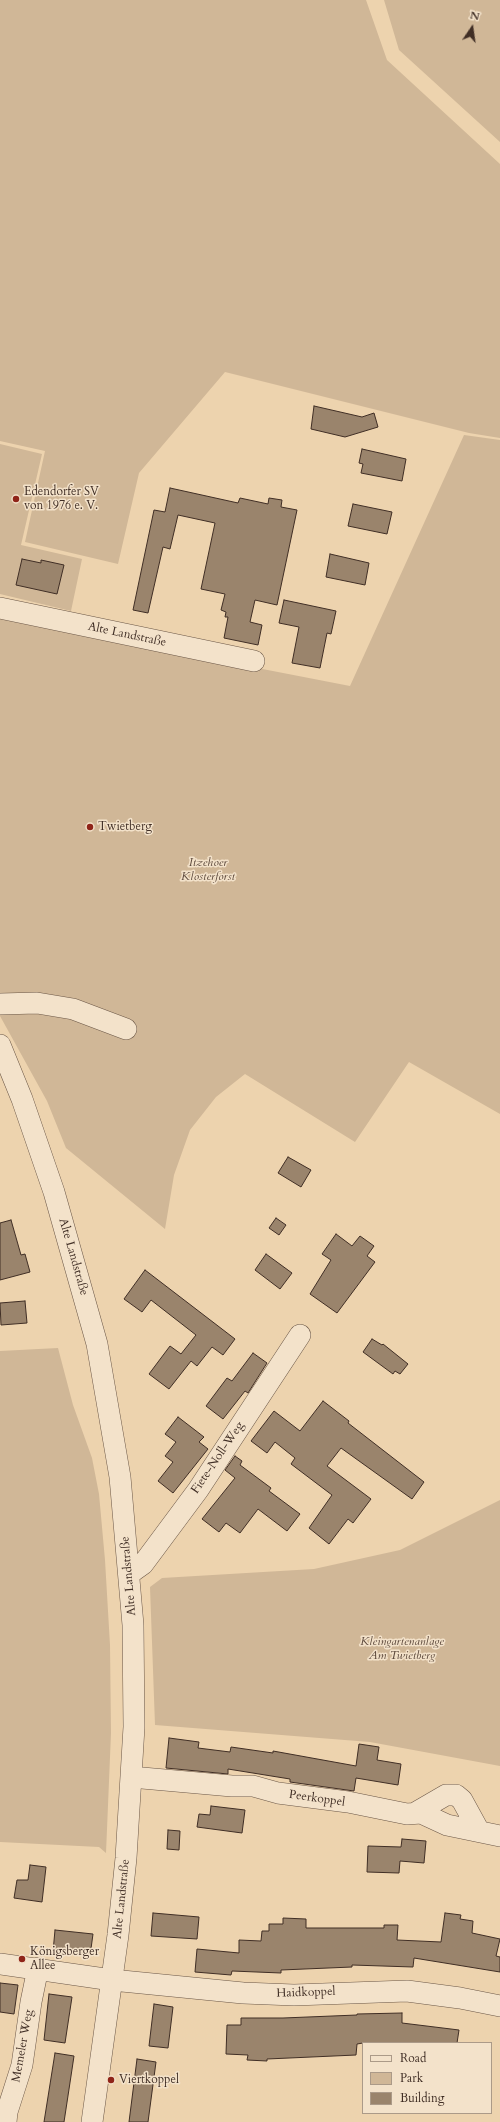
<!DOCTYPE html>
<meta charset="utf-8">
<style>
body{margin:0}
#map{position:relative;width:500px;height:2122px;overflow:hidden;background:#edd3ae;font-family:Cardo,serif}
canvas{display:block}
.legend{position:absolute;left:362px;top:2042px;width:130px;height:72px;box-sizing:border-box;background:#f3e2ca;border:1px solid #ab9a88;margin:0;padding:5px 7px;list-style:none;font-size:12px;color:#402e25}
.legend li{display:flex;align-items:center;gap:8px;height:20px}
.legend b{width:20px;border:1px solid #ab9a88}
.north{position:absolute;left:452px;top:8px;width:40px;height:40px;-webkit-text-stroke:3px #f3e2ca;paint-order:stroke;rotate:13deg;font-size:11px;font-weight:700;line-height:16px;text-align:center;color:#402e25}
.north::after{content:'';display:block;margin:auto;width:14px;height:18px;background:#402e25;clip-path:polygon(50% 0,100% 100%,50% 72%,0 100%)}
</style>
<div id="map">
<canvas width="500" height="2122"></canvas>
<ul class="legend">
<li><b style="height:5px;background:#f3e2ca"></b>Road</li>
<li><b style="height:11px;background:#d0b797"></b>Park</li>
<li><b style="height:11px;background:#9a846c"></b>Building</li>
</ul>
<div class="north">N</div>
</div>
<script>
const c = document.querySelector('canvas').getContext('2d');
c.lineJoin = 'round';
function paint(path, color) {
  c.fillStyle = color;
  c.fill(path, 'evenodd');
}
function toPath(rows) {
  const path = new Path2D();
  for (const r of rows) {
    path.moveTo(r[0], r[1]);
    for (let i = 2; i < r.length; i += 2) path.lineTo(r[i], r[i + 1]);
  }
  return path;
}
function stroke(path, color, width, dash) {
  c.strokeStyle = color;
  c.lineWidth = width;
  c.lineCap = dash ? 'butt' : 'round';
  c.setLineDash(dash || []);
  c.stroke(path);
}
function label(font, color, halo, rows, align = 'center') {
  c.font = font + ' Cardo,serif';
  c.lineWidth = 3;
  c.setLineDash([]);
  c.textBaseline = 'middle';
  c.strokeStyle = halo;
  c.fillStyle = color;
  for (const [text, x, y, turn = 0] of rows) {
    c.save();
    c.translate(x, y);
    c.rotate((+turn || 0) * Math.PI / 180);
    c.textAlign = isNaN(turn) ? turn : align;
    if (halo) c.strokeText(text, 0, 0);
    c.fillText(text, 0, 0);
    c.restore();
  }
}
paint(toPath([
 [0,0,366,0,387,60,500,164,500,438,469,433,225,372,139,473,118,564,25,542,45,451,0,441],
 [384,0,500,0,500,142,399,50],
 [464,435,500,440,500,1114,409,1062,355,1142,245,1074,216,1097,190,1130,174,1175,165,1229,66,1148,47,1101,0,1016,0,618,350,686],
 [0,444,42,454,21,545,82,559,71,611,0,594],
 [58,1348,73,1405,92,1458,99,1494,105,1560,110,1645,111,1733,106,1853,99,1847,0,1842,0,1351],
 [500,1500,500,1766,370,1742,155,1725,150,1587,162,1578,314,1569,400,1550]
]), '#d0b797');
const building = toPath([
 [314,406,362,417,374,413,378,427,345,437,311,429,314,406],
 [362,449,406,459,402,481,361,473,363,464,359,463,362,449],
 [170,488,238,503,240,498,268,504,269,498,282,500,281,507,297,510,277,605,255,600,250,622,262,625,258,645,224,638,228,617,225,617,226,612,221,610,225,594,201,589,215,523,178,515,170,549,163,547,148,613,133,610,154,510,165,512,170,488],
 [353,504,392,512,387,534,348,526,353,504],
 [330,554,369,563,365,585,326,577,330,554],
 [22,559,41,563,41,560,64,565,57,594,16,585,22,559],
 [284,600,336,611,331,634,327,633,320,668,292,663,299,627,279,623,284,600],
 [288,1157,311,1170,301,1187,278,1173,288,1157],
 [276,1218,286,1225,279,1235,269,1228,276,1218],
 [11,1220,21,1255,25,1254,30,1272,0,1280,0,1223,11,1220],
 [336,1234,352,1246,360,1236,374,1246,367,1256,375,1262,337,1313,310,1294,331,1260,322,1254,336,1234],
 [266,1254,292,1273,280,1289,255,1270,266,1254],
 [145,1270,235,1339,223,1355,212,1347,197,1366,191,1361,169,1389,149,1374,170,1346,181,1354,196,1335,151,1300,142,1312,124,1299,145,1270],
 [25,1301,27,1323,1,1325,0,1303,25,1301],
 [372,1339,382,1345,383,1344,408,1364,400,1374,395,1371,393,1374,363,1352,372,1339],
 [253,1353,267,1363,248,1393,245,1391,223,1419,206,1406,227,1378,232,1381,253,1353],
 [323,1401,349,1421,348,1423,424,1482,412,1499,341,1448,327,1466,371,1499,353,1523,348,1519,329,1544,309,1528,332,1495,291,1464,295,1458,275,1442,267,1453,251,1441,274,1411,300,1431,323,1401],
 [178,1417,204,1437,199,1442,208,1449,173,1493,158,1481,173,1462,165,1456,176,1442,165,1434,178,1417],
 [235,1456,242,1461,240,1465,271,1488,269,1491,300,1514,287,1531,258,1509,240,1533,226,1523,219,1532,202,1519,235,1478,225,1470,235,1456],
 [169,1738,199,1742,198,1748,230,1752,231,1747,273,1753,273,1751,356,1766,359,1744,379,1747,377,1760,401,1764,398,1785,356,1778,354,1791,290,1782,290,1779,228,1769,228,1774,166,1768,169,1738],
 [211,1806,245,1810,242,1833,197,1827,199,1814,210,1815,211,1806],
 [168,1830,180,1831,179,1850,167,1849,168,1830],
 [402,1839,426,1841,424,1863,400,1861,399,1873,367,1872,368,1846,401,1847,402,1839],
 [30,1865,46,1867,42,1902,14,1898,17,1880,28,1880,30,1865],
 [153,1913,199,1917,197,1939,151,1936,153,1913],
 [445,1913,461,1915,460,1919,473,1921,472,1933,500,1939,496,1956,500,1957,500,1972,414,1958,413,1967,352,1965,352,1967,281,1970,281,1973,232,1971,231,1975,195,1972,197,1949,239,1953,239,1940,261,1941,262,1931,269,1931,269,1924,283,1924,283,1918,306,1919,306,1928,384,1928,384,1925,398,1925,397,1940,441,1942,445,1913],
 [55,1930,93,1934,90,1956,53,1952,55,1930],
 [0,1983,18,1985,14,2014,0,2012,0,1983],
 [49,1994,72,1997,65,2043,44,2040,49,1994],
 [154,2004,173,2007,168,2048,149,2046,154,2004],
 [402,2013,402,2023,459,2030,457,2043,363,2043,357,2044,356,2055,267,2059,267,2061,247,2060,248,2055,226,2054,227,2025,241,2025,241,2018,283,2018,357,2015,357,2014,402,2013],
 [55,2053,74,2056,71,2076,64,2122,44,2122,55,2053],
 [137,2059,156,2062,148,2122,129,2122,137,2059]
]);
paint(building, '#9a846c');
stroke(building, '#402e25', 1);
const minor = toPath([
 [0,608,254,661],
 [0,1004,37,1003,73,1009,126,1029],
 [0,1045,22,1099,54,1192,97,1344,120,1477,133,1625,134,1727,126,1858,118,1935,92,2122],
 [129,1574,143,1564,198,1490,300,1335],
 [131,1777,232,1786,253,1786,278,1793,348,1802,407,1814,421,1813,447,1825,500,1836],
 [415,1813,446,1795,456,1795,462,1800,479,1831],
 [0,1964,112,1980,243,1993,294,1995,407,1991,460,1998,500,2006],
 [6,2122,7,2112,22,2065,31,2002,38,1968]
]);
stroke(minor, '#6b5747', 22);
stroke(minor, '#f3e2ca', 21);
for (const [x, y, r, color] of [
 [16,499,4,"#8f2418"],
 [90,827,4,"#8f2418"],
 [22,1959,4,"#8f2418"],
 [111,2080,4,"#8f2418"]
]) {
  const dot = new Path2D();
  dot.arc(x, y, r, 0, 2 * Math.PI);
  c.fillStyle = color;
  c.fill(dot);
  stroke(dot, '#f3e2ca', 1.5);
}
label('12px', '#402e25', '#f3e2ca', [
 ["Edendorfer SV",24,492],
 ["von 1976 e. V.",24,506],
 ["Twietberg",98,827],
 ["Königsberger",30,1952],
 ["Allee",30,1966],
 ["Viertkoppel",119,2080]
], 'left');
label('12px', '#402e25', '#f3e2ca', [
 ["Alte Landstraße",127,635,12],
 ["Alte Landstraße",73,1257,74],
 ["Fiete-Noll-Weg",218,1458,-56],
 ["Alte Landstraße",129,1576,-95],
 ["Peerkoppel",317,1799,8],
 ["Alte Landstraße",122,1899,-84],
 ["Haidkoppel",306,1993,-2],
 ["Memeler Weg",23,2046,-80]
]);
label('italic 12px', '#5d493c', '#f3e2ca', [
 ["Itzehoer",208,863],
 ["Klosterforst",208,877],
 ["Kleingartenanlage",402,1642],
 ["Am Twietberg",402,1656]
]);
</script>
